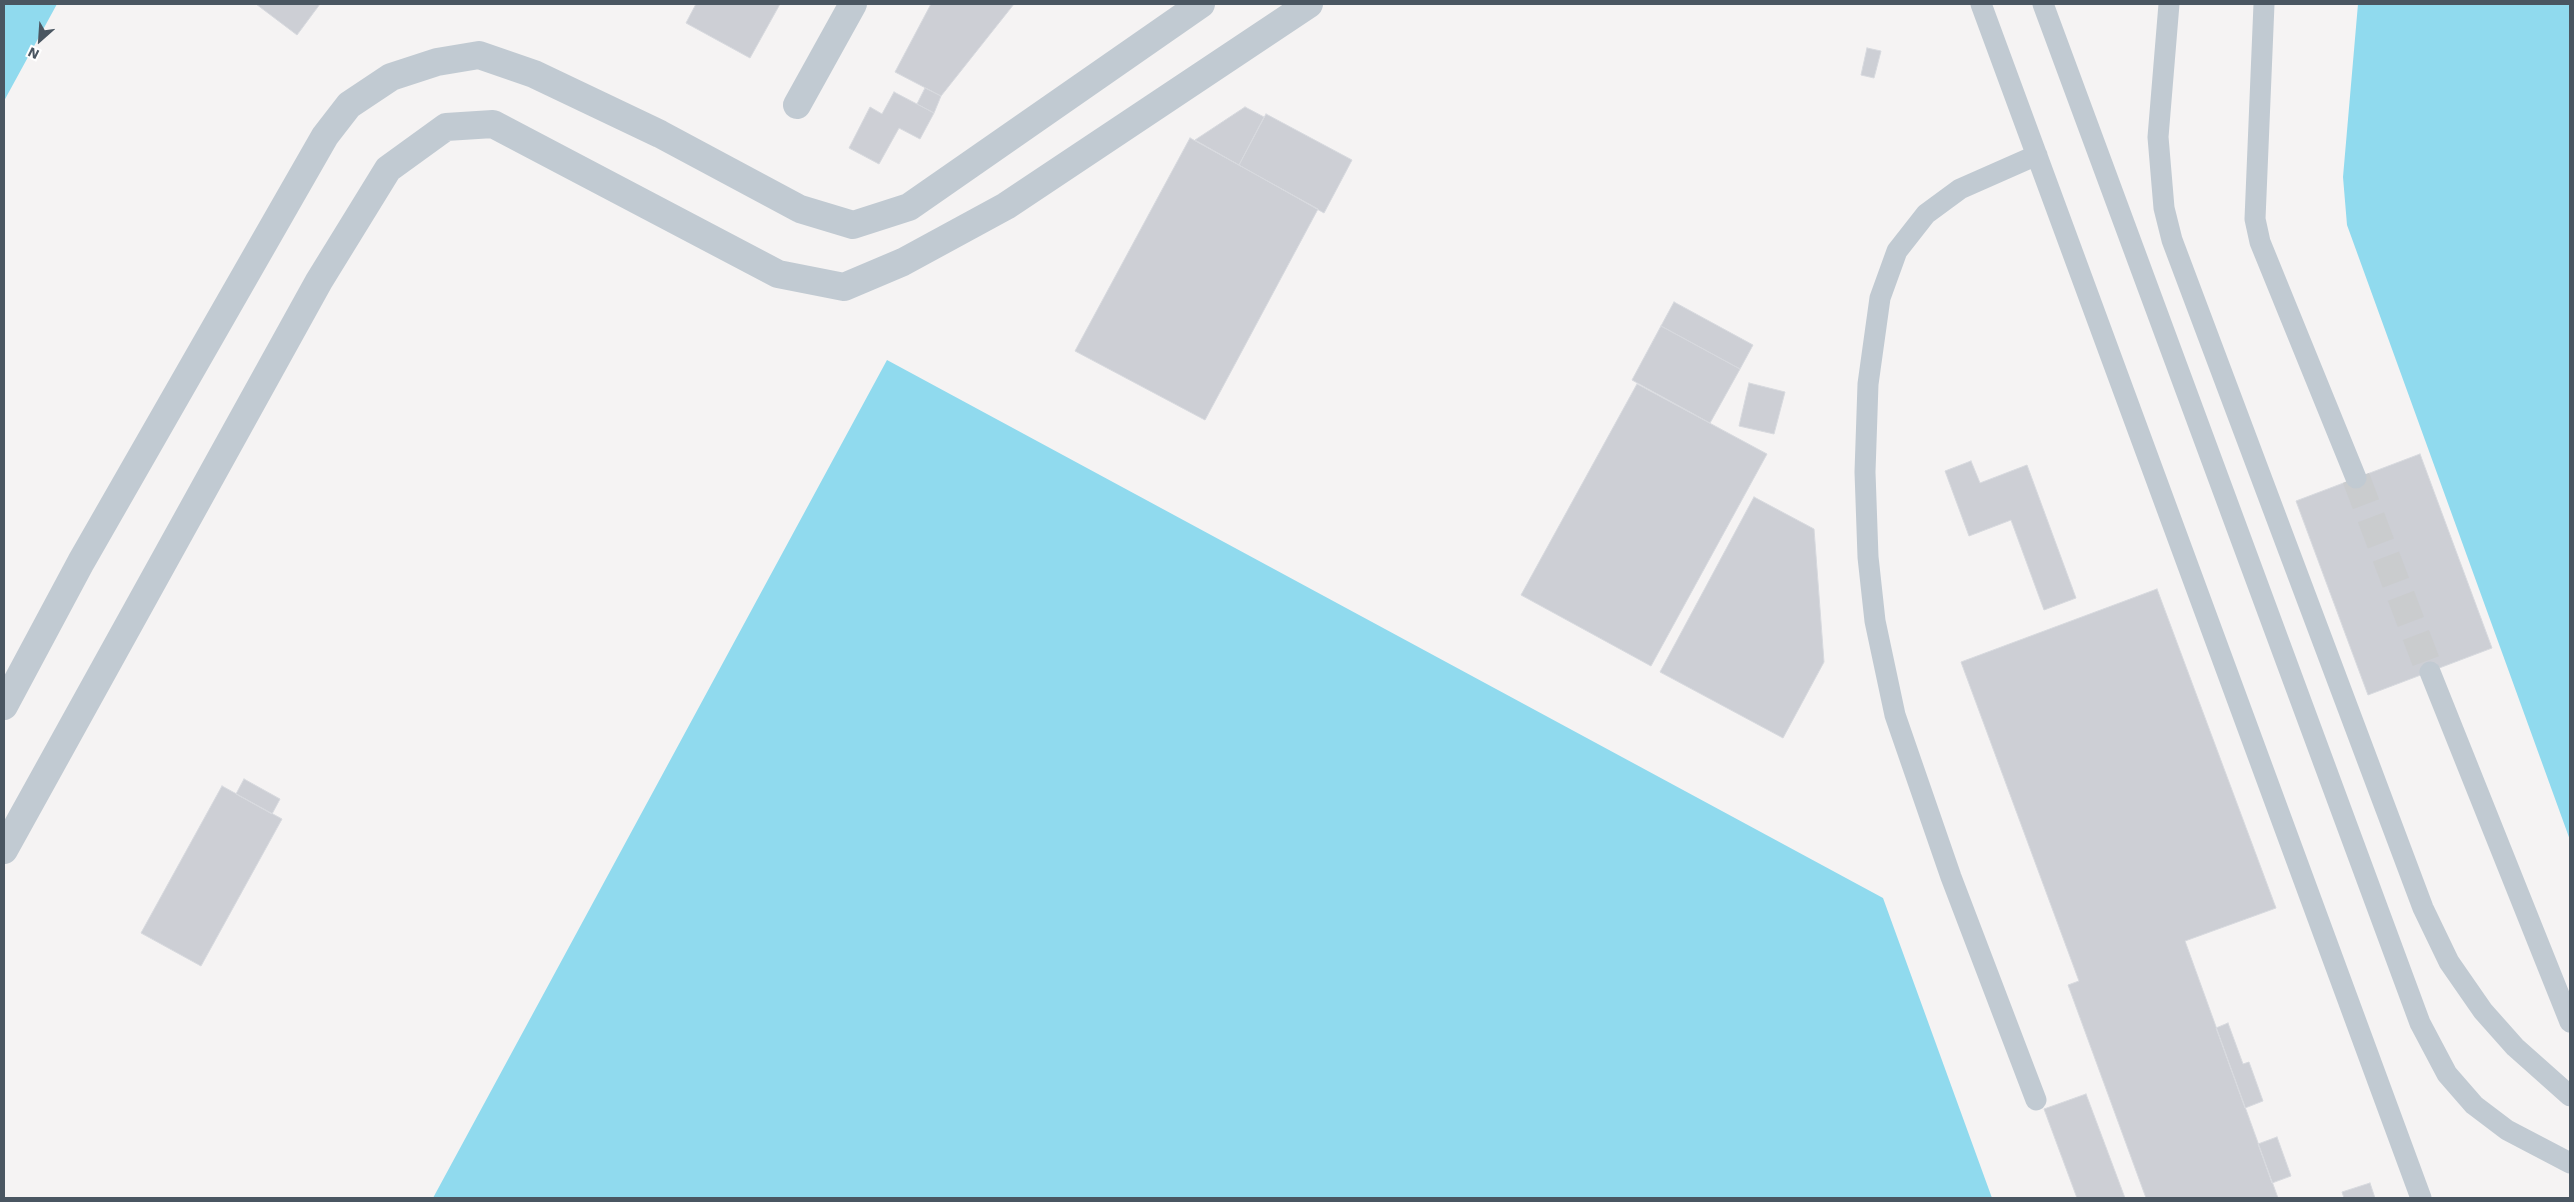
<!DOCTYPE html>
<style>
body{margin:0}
#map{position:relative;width:2574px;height:1202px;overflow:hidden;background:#f5f3f3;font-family:"Work Sans",sans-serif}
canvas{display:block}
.frame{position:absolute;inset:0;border:5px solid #4a5661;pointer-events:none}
.north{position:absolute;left:15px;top:15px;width:50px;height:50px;-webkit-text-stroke:4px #fff;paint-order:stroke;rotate:206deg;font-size:14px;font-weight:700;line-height:20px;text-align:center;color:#4a5661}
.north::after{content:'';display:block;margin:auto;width:18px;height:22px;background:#4a5661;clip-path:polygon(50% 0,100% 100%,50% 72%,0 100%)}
</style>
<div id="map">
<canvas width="2574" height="1202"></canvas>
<div class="frame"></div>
<div class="north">N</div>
</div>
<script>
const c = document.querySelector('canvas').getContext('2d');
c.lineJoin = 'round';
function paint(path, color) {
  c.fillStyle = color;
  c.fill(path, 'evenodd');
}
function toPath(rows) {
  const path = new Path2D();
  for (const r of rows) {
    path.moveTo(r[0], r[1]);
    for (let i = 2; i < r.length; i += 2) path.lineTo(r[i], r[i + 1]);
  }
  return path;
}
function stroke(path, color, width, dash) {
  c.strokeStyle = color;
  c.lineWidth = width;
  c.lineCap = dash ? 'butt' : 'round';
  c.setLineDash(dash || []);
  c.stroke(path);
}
paint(toPath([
 [4,4,57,4,4,101],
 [2358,4,2570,4,2570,840,2347,225,2343,177],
 [887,360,1883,898,1992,1198,433,1198]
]), '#90daee');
const building = toPath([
 [256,4,320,4,297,35,256,4],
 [696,4,780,4,750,58,686,23,696,4],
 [931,4,1014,4,941,96,895,72,931,4],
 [1867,48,1881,51,1874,78,1861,75,1867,48],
 [925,88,941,96,934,113,917,104,925,88],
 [894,92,934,113,920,139,899,128,879,164,849,148,870,107,882,114,894,92],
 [1245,107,1264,117,1239,165,1195,140,1245,107],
 [1266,114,1352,160,1324,213,1239,165,1266,114],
 [1190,138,1318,209,1205,420,1075,351,1190,138],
 [1674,302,1753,345,1740,369,1661,326,1674,302],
 [1661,326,1740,369,1710,423,1632,380,1661,326],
 [1749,383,1785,392,1774,434,1739,426,1749,383],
 [1637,384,1767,454,1651,666,1521,595,1637,384],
 [2420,454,2492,648,2368,695,2296,501,2420,454],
 [1971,461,1980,483,2027,465,2076,598,2044,610,2011,520,1969,536,1945,471,1971,461],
 [1754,497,1814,529,1824,662,1783,738,1660,672,1754,497],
 [2157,589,2276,908,2185,941,2278,1198,2146,1198,2068,985,2079,981,1961,662,2157,589],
 [244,779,280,799,272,814,236,794,244,779],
 [222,786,282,819,201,966,141,933,222,786],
 [2228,1023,2243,1064,2249,1062,2263,1101,2245,1108,2216,1028,2228,1023],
 [2086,1094,2125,1198,2077,1198,2044,1109,2086,1094],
 [2277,1137,2291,1176,2272,1183,2258,1144,2277,1137],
 [2370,1183,2375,1198,2344,1198,2342,1192,2370,1183]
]);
paint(building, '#cdcfd5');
stroke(building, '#d7d9de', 1);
stroke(toPath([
 [2356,478,2430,672]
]), '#caccce', 28, [28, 14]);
stroke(toPath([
 [1981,4,2421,1198],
 [2043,4,2420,1023,2447,1074,2474,1105,2507,1130,2570,1163],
 [2169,4,2158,137,2164,208,2172,240,2423,908,2449,962,2483,1011,2515,1047,2570,1096],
 [2264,4,2255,219,2260,242,2356,478],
 [2430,672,2570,1022],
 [2036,1100,1951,877,1895,715,1875,621,1868,557,1865,472,1868,384,1880,298,1897,251,1926,214,1960,189,2037,155]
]), '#c1cad2', 21);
stroke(toPath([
 [797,105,853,4],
 [4,706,81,562,325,136,349,105,391,77,437,62,479,55,534,74,660,134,800,209,853,225,909,207,1201,4],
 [4,850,319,281,388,169,446,127,493,124,778,274,844,287,903,262,1006,206,1309,4]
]), '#c1cad2', 28);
</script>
